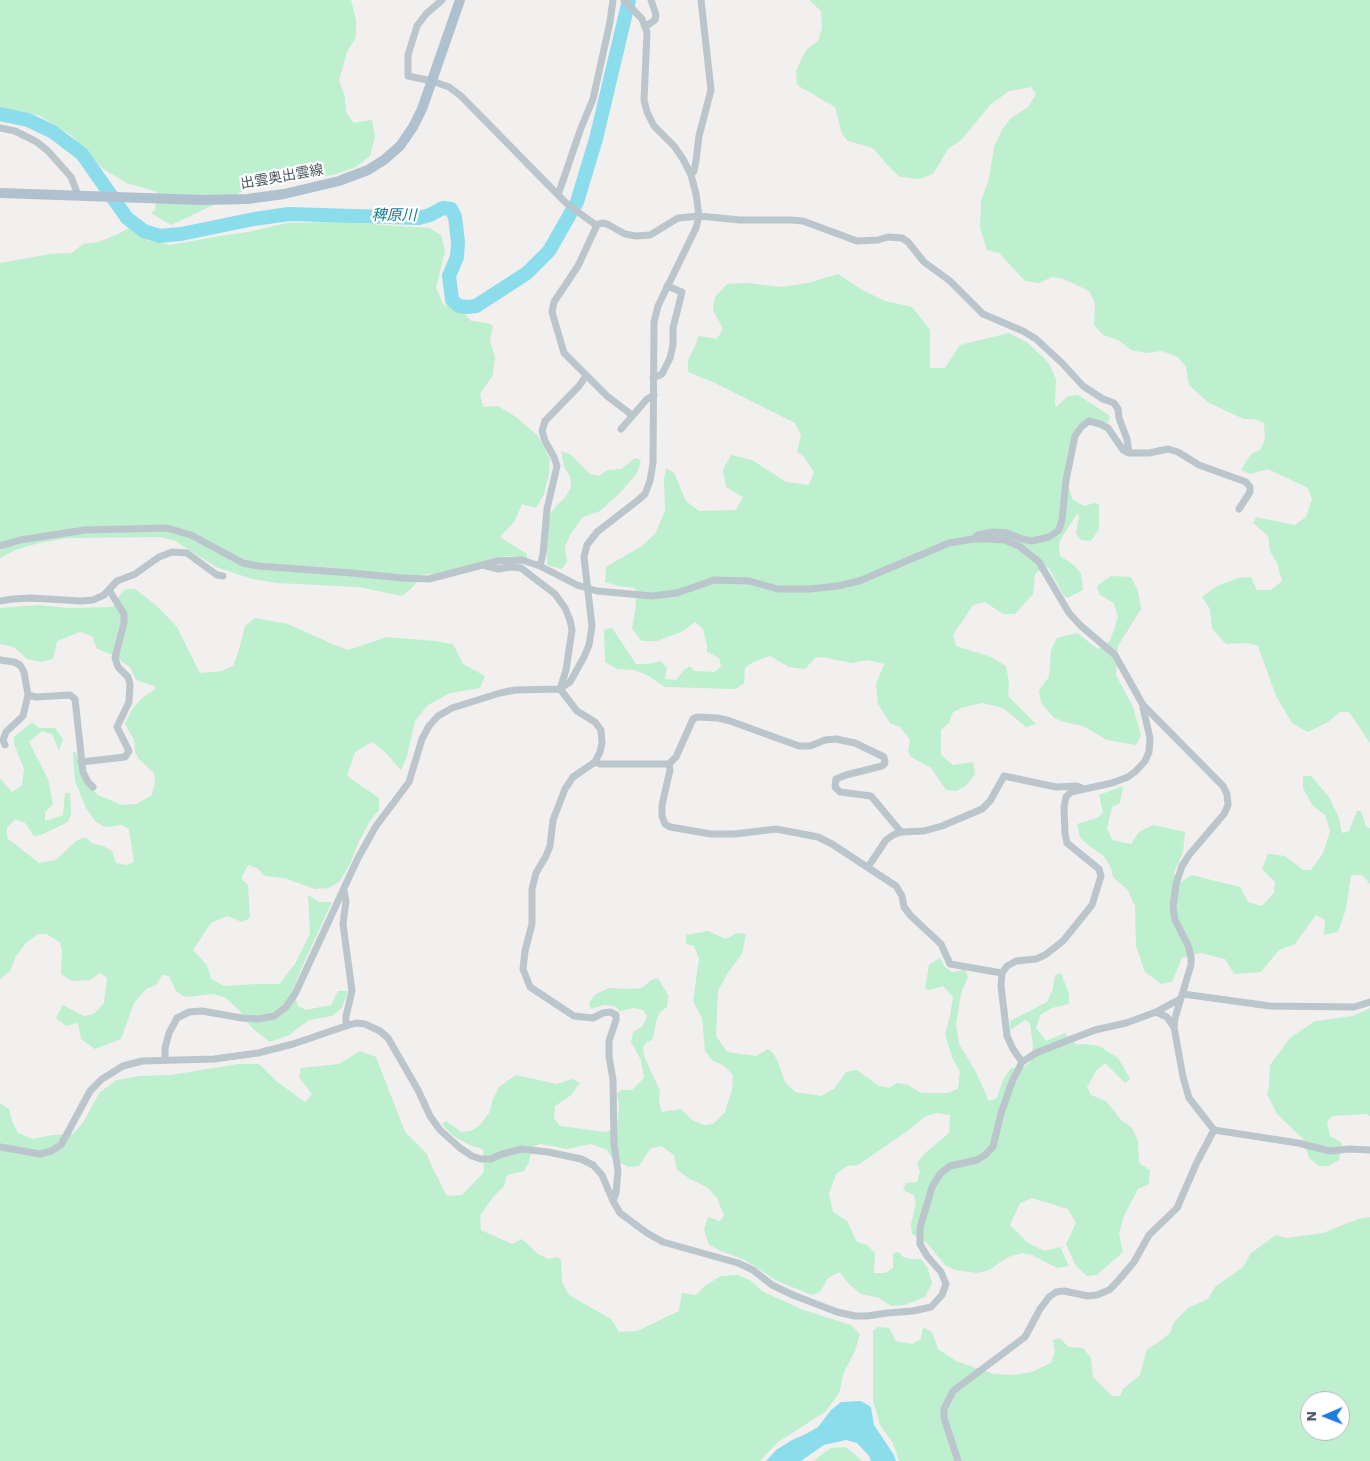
<!DOCTYPE html>
<meta charset="utf-8">
<style>
body{margin:0}
#map{position:relative;width:1370px;height:1461px;overflow:hidden;background:#f2efef;font-family:"Work Sans",sans-serif}
canvas{display:block}
.north{position:absolute;left:1300px;top:1391px;width:50px;height:50px;box-sizing:border-box;background:#fff;border:1px solid #b5bbbe;border-radius:50%;rotate:269deg;font-size:14px;font-weight:700;line-height:20px;text-align:center;color:#47545d}
.north::after{content:'';display:block;margin:auto;width:18px;height:22px;background:#1b7de0;clip-path:polygon(50% 0,100% 100%,50% 72%,0 100%)}
</style>
<div id="map">
<canvas width="1370" height="1461"></canvas>
<div class="north">N</div>
</div>
<script>
const c = document.querySelector('canvas').getContext('2d');
c.lineJoin = 'round';
function paint(path, color) {
  c.fillStyle = color;
  c.fill(path, 'evenodd');
}
function toPath(rows) {
  const path = new Path2D();
  for (const r of rows) {
    path.moveTo(r[0], r[1]);
    for (let i = 2; i < r.length; i += 2) path.lineTo(r[i], r[i + 1]);
  }
  return path;
}
function stroke(path, color, width, dash) {
  c.strokeStyle = color;
  c.lineWidth = width;
  c.lineCap = dash ? 'butt' : 'round';
  c.setLineDash(dash || []);
  c.stroke(path);
}
function label(font, color, halo, rows, align = 'center') {
  c.font = font + ' "Work Sans","Noto Sans JP",sans-serif';
  c.lineWidth = 4.5;
  c.setLineDash([]);
  c.textBaseline = 'middle';
  c.strokeStyle = halo;
  c.fillStyle = color;
  for (const [text, x, y, turn = 0] of rows) {
    c.save();
    c.translate(x, y);
    c.rotate((+turn || 0) * Math.PI / 180);
    c.textAlign = isNaN(turn) ? turn : align;
    if (halo) c.strokeText(text, 0, 0);
    c.fillText(text, 0, 0);
    c.restore();
  }
}
paint(toPath([
 [0,0,351,0,356,20,356,37,347,52,339,80,345,97,346,112,354,123,372,120,375,137,370,156,354,168,332,175,245,190,171,225,151,213,155,210,157,192,127,183,103,169,71,135,38,115,0,108],
 [809,0,1370,0,1370,743,1349,712,1340,712,1328,722,1308,732,1292,723,1276,696,1258,646,1247,643,1226,644,1212,629,1210,609,1202,597,1217,586,1238,578,1251,577,1257,590,1271,590,1282,581,1277,563,1270,551,1268,536,1253,523,1256,517,1295,525,1306,517,1312,499,1308,488,1268,469,1250,474,1241,470,1251,454,1260,450,1265,440,1264,423,1254,419,1244,419,1209,403,1189,385,1186,367,1178,357,1162,351,1146,353,1131,350,1118,340,1103,335,1094,325,1095,303,1089,291,1064,279,1052,277,1039,283,1025,281,999,253,987,250,980,228,981,201,989,179,994,147,1002,130,1011,118,1028,107,1036,94,1031,87,1009,91,991,104,961,140,948,149,933,174,919,179,900,177,889,167,873,148,848,141,842,134,835,107,797,85,796,71,806,50,818,41,822,28,821,11],
 [340,222,429,228,441,235,445,251,436,288,443,304,464,313,471,321,488,323,493,326,490,341,495,357,493,375,480,394,483,407,498,406,516,417,538,436,550,459,549,474,544,494,536,508,522,504,514,522,500,537,527,554,527,558,507,556,444,573,421,575,412,588,402,596,359,587,277,583,252,579,216,567,175,541,160,537,69,538,39,543,15,550,0,558,0,550,3,550,0,542,0,263,50,254,72,253,83,244,99,242,116,235,129,228,149,241,170,245,220,236,248,232,287,223],
 [838,274,862,290,885,301,912,307,930,330,930,368,945,368,960,345,1009,333,1028,343,1048,362,1056,379,1055,403,1056,407,1068,396,1078,395,1110,416,1108,423,1087,420,1076,426,1068,451,1064,474,1073,500,1084,506,1095,503,1099,505,1099,529,1091,541,1081,540,1076,533,1079,516,1077,514,1059,542,1060,556,1074,565,1081,574,1083,590,1067,598,1064,596,1049,568,1045,566,1035,574,1033,594,1015,614,1003,614,985,602,973,605,953,635,956,646,991,657,1006,666,1009,682,1008,696,1036,724,1026,727,1003,708,982,703,961,708,953,712,949,723,941,730,941,755,953,765,973,762,975,774,966,786,956,791,946,790,931,768,911,757,908,751,910,740,900,727,890,723,878,704,876,684,884,664,868,660,852,663,827,658,816,657,805,669,789,667,770,656,753,662,745,668,744,683,736,689,665,687,647,675,635,670,617,669,605,662,604,630,612,628,636,664,648,664,661,661,667,668,665,679,676,680,684,670,690,666,694,671,714,672,721,667,719,658,707,652,707,645,703,629,695,622,683,631,657,641,642,641,632,629,636,605,635,588,618,586,605,582,606,567,642,546,655,534,665,511,664,479,666,468,674,473,686,501,699,511,736,510,743,497,726,487,723,470,731,455,752,460,786,482,809,485,814,472,804,457,797,452,801,435,795,423,715,383,688,372,688,361,699,336,717,339,723,329,713,310,715,297,727,284,746,283,781,287,808,283],
 [561,451,571,455,590,474,599,476,608,470,621,469,635,458,641,460,637,473,620,493,600,511,583,517,572,532,565,546,567,562,562,569,547,565,547,531,549,515,556,506,566,496,571,487,570,476,564,467],
 [1111,576,1131,577,1138,591,1141,609,1118,646,1116,675,1133,707,1141,736,1136,745,1107,740,1083,726,1064,722,1054,718,1041,703,1039,690,1049,677,1051,650,1057,638,1077,633,1098,649,1110,641,1118,617,1114,603,1100,595,1097,586],
 [127,589,135,589,156,605,177,627,200,673,222,671,233,666,238,653,245,626,255,618,288,624,330,643,348,650,387,637,435,641,453,644,463,664,485,676,480,688,450,693,428,705,415,721,407,756,401,770,384,751,372,742,355,752,347,776,379,798,379,810,370,821,359,841,350,864,339,882,328,888,315,889,284,878,265,876,257,868,248,865,241,878,248,885,250,918,242,922,227,916,211,923,193,950,207,965,211,979,224,986,256,984,279,984,295,964,310,933,308,895,320,902,332,902,303,965,293,989,298,1006,306,1010,331,1005,338,991,348,991,342,1008,332,1016,309,1020,289,1035,270,1042,252,1028,239,1010,226,998,213,994,185,997,176,991,169,976,162,975,156,985,146,989,134,1003,121,1039,95,1049,81,1039,78,1023,66,1026,56,1018,63,1005,84,1016,94,1014,104,1003,107,978,100,973,90,980,71,981,61,974,62,951,60,942,46,934,38,934,25,944,16,956,10,971,0,979,0,778,12,792,22,785,24,769,14,744,14,737,32,722,39,728,55,728,63,739,59,751,52,734,42,731,29,742,48,779,53,804,45,812,45,821,63,815,65,793,70,793,71,814,68,822,41,835,34,836,25,823,15,819,7,828,7,838,39,863,56,860,76,841,85,837,92,843,103,846,112,851,116,863,126,865,134,862,129,829,122,825,105,827,96,822,86,808,75,781,73,752,77,753,79,766,86,783,98,795,122,805,136,804,151,796,155,784,154,773,139,759,135,752,134,740,125,724,132,709,141,699,155,689,154,686,136,680,130,667,111,654,97,649,92,636,80,632,57,641,53,659,41,662,27,659,14,647,0,644,0,608,38,605,68,608,113,607,121,593],
 [1303,776,1311,776,1329,797,1339,818,1342,833,1349,831,1357,811,1361,811,1366,827,1370,828,1370,884,1362,875,1351,875,1346,909,1338,932,1324,935,1325,920,1316,915,1295,944,1279,950,1261,972,1234,974,1225,959,1201,953,1182,958,1172,982,1161,984,1145,972,1136,946,1135,906,1127,889,1113,877,1111,868,1103,855,1089,846,1080,837,1077,824,1097,818,1103,813,1099,795,1123,786,1120,803,1112,807,1107,828,1112,840,1131,844,1139,832,1153,825,1185,832,1183,852,1174,873,1181,882,1191,875,1240,887,1248,902,1262,906,1274,893,1275,882,1262,869,1268,854,1285,856,1303,870,1311,870,1323,853,1330,831,1325,815,1313,806,1303,788],
 [708,931,726,939,737,933,746,934,742,954,727,974,718,991,716,1036,727,1052,756,1056,768,1049,773,1053,778,1062,785,1082,795,1092,821,1096,834,1089,846,1072,857,1070,879,1086,889,1088,897,1083,908,1085,921,1093,947,1093,958,1089,960,1072,952,1057,945,1034,950,1016,953,997,943,986,930,990,925,989,929,965,940,958,945,967,952,972,965,970,968,977,961,993,956,1025,959,1044,975,1070,989,1101,997,1098,1003,1080,1011,1068,1023,1068,1030,1062,1033,1047,1030,1023,1025,1020,1010,1030,1010,1021,1047,1002,1053,989,1055,975,1061,973,1069,994,1069,1004,1052,1008,1040,1015,1036,1028,1046,1041,1065,1033,1077,1045,1084,1044,1099,1046,1118,1058,1130,1079,1125,1083,1105,1063,1096,1071,1087,1087,1091,1095,1106,1101,1121,1120,1132,1128,1138,1141,1139,1163,1150,1170,1149,1184,1138,1189,1124,1216,1119,1234,1123,1252,1097,1275,1087,1276,1076,1266,1066,1244,1076,1223,1068,1209,1032,1198,1020,1203,1010,1225,1028,1243,1044,1251,1060,1247,1069,1266,1057,1268,1032,1255,1022,1253,1008,1257,989,1270,977,1273,955,1270,945,1265,926,1242,912,1234,911,1224,916,1203,914,1195,903,1190,906,1183,917,1182,920,1171,917,1163,924,1154,949,1133,950,1115,937,1113,926,1116,906,1132,858,1165,847,1166,836,1174,829,1194,833,1212,847,1221,857,1242,867,1245,875,1253,874,1273,885,1273,893,1268,893,1253,899,1252,903,1257,910,1259,921,1259,928,1269,932,1283,925,1297,904,1305,891,1306,879,1298,861,1294,850,1285,839,1272,828,1278,820,1292,812,1295,777,1281,745,1260,721,1251,709,1245,704,1229,708,1217,720,1221,724,1216,717,1198,707,1187,690,1179,677,1170,674,1155,661,1146,651,1148,639,1166,628,1167,612,1158,607,1150,591,1144,567,1149,540,1144,532,1147,529,1162,524,1171,507,1175,504,1186,493,1197,480,1216,481,1230,512,1244,522,1239,538,1254,548,1259,558,1257,561,1260,562,1282,569,1295,611,1319,619,1332,637,1331,679,1311,682,1293,696,1295,706,1285,721,1276,737,1275,750,1280,762,1291,801,1309,851,1325,860,1334,855,1351,844,1372,839,1393,825,1412,778,1442,760,1461,0,1461,0,1103,9,1109,12,1121,18,1133,33,1139,52,1135,73,1134,82,1124,100,1092,117,1080,140,1076,171,1075,238,1064,259,1064,276,1081,305,1102,312,1094,299,1077,301,1068,339,1064,360,1051,376,1057,405,1132,427,1154,432,1167,447,1196,462,1195,484,1172,483,1149,471,1146,452,1135,442,1124,446,1121,461,1132,471,1131,480,1125,489,1113,493,1099,499,1087,516,1075,557,1084,572,1079,580,1083,570,1096,555,1106,554,1118,560,1126,605,1132,617,1129,619,1105,617,1094,621,1090,632,1090,644,1078,641,1060,631,1042,633,1032,642,1027,647,1017,643,1010,634,1008,620,1011,615,1006,604,1005,591,1009,589,1002,596,994,609,988,629,989,642,988,651,980,658,978,668,995,667,1007,660,1012,656,1021,653,1039,647,1042,643,1047,644,1056,660,1091,659,1102,662,1112,681,1109,692,1120,704,1125,713,1124,725,1112,732,1089,733,1075,723,1065,713,1061,705,1051,702,1018,693,1001,699,959,694,946,686,944,686,935],
 [1370,1008,1370,1116,1366,1114,1332,1116,1327,1122,1330,1136,1342,1143,1339,1160,1328,1166,1319,1166,1309,1158,1303,1139,1277,1114,1267,1094,1269,1086,1270,1065,1290,1038,1315,1021,1353,1016],
 [1370,1217,1370,1461,899,1461,893,1443,880,1425,873,1400,873,1331,878,1327,889,1328,896,1341,912,1344,921,1339,923,1327,932,1332,938,1349,956,1361,994,1374,1012,1375,1032,1372,1051,1363,1055,1352,1053,1340,1059,1338,1069,1347,1083,1348,1091,1358,1093,1377,1112,1396,1120,1396,1123,1389,1140,1375,1147,1349,1159,1342,1170,1333,1174,1322,1188,1308,1208,1299,1215,1287,1243,1267,1251,1253,1276,1235,1287,1238,1323,1233,1358,1219],
 [1310,1401,1340,1401,1340,1431,1310,1431],
 [846,1447,862,1461,813,1461,831,1448]
]), '#beefce');
paint(toPath([
 [861,1401,871,1407,874,1425,894,1455,896,1461,871,1461,869,1456,857,1443,846,1440,824,1445,801,1461,766,1461,776,1450,792,1440,806,1434,818,1427,831,1410,841,1402]
]), '#8cddeb');
stroke(toPath([
 [0,114,28,120,53,132,82,154,127,218,144,231,159,236,181,234,254,219,289,214,419,218,430,215,443,208,451,209,455,217,458,242,457,257,449,276,452,300,459,306,467,307,476,306,527,273,549,251,577,202,596,139,629,0]
]), '#8cddeb', 14);
stroke(toPath([
 [442,0,426,14,417,26,408,55,408,76,432,81,449,87,461,96,566,203,593,223,597,225,602,223,607,224,625,234,636,236,650,235,678,218,689,217,699,216,740,220,790,220,803,221,857,241,878,240,888,237,902,238,908,242,924,262,950,281,983,314,1023,331,1036,339,1062,363,1083,386,1103,399,1114,403,1118,409,1119,418,1127,439,1129,453],
 [646,26,655,20,656,15,651,0],
 [0,128,15,131,37,142,48,151,71,177,78,195],
 [691,175,694,171,696,161,699,136,711,90,701,0],
 [558,195,581,128,593,99,610,22,613,0],
 [597,225,578,266,554,302,552,312,564,353,607,396,632,415],
 [653,378,662,374,670,358,673,345,673,328,682,292,667,286],
 [621,429,647,399,654,395],
 [973,539,978,535,993,532,1007,533,1022,539,1032,541,1049,537,1059,530,1062,520,1066,480,1075,436,1081,427,1089,421,1100,424,1108,428,1123,450,1129,453,1149,453,1168,449,1178,452,1199,465,1246,482,1250,487,1250,492,1239,509],
 [0,546,20,540,85,530,167,528,191,535,243,563,258,566,352,573,402,578,429,579,498,561,522,560,540,566,577,585,597,591,652,596,677,593,714,580,749,581,778,589,810,589,838,586,859,581,949,543,973,539,988,539,1005,540,1019,546,1039,562,1069,613,1080,625,1115,655,1143,705,1223,786,1227,794,1228,805,1224,814,1189,855,1182,866,1176,884,1173,907,1175,920,1188,945,1191,957,1191,965,1175,1018,1174,1027,1183,1077,1189,1098,1214,1130,1298,1143,1330,1151,1349,1149,1370,1150],
 [486,566,498,569,511,567,521,568,555,594,565,608,570,620,572,630,566,670,560,689,577,711,595,722,601,730,602,743,600,752,595,762,573,777,565,789,553,820,550,846,546,856,536,873,532,889,532,924,525,951,523,969,530,987,574,1016,593,1018,603,1013,610,1012,616,1015,616,1020,609,1041,609,1056,613,1080,614,1144,618,1171,616,1193,613,1201],
 [540,566,543,554,547,509,557,466,554,457,545,441,542,431,545,421,579,386,586,376],
 [0,601,13,599,31,598,81,601,93,600,104,595,117,581,135,574,159,557,172,552,187,553,217,575,223,576],
 [0,660,14,662,20,665,24,672,28,695,36,697,70,695,75,699,83,772,88,782,93,787],
 [5,745,3,740,6,732,23,716,28,695],
 [81,762,125,757,129,751,117,727,129,702,130,684,128,677,118,667,115,658,124,623,124,614,109,590],
 [595,762,600,764,669,764,676,757,693,719,697,717,718,718,730,721,799,746,810,746,825,740,836,739,855,743,884,757,885,763,882,766,846,775,836,779,835,787,840,792,871,796,901,832],
 [669,764,670,770,662,805,662,816,665,824,670,827,711,834,735,834,776,829,818,837,832,844,896,886,902,896,904,907,911,916,941,944,950,964,1002,973],
 [868,867,886,840,893,835,901,832,924,831,942,826,982,809,990,801,1004,776,1056,787,1077,786,1084,789],
 [344,891,346,901,343,924,352,991,346,1016,346,1026],
 [1183,994,1270,1006,1354,1007,1370,1002],
 [1156,1012,1180,999],
 [165,1060,165,1048,169,1033,177,1018,189,1012,202,1011,242,1018,259,1019,274,1016,286,1007,295,994,358,858,376,826,409,782,422,739,429,726,438,716,452,708,500,693,515,690,560,689,570,682,584,657,589,645,592,626,584,557,587,545,597,532,637,501,645,494,650,481,653,463,654,322,658,306,696,228,699,216,696,194,691,175,683,159,674,146,654,126,647,112,644,100,647,32,642,19,624,0],
 [1022,1062,1013,1049,1007,1036,1001,986,1002,973,1007,966,1016,961,1036,959,1045,955,1063,941,1092,905,1101,876,1099,869,1067,843,1065,833,1064,807,1066,797,1071,792,1112,783,1128,777,1136,771,1145,761,1149,752,1150,738,1143,708],
 [0,1147,40,1154,51,1151,61,1145,90,1091,102,1079,123,1066,142,1061,214,1059,258,1053,293,1044,346,1026,356,1023,365,1024,380,1031,388,1038,418,1090,430,1116,440,1130,460,1148,472,1156,481,1159,491,1159,502,1154,522,1149,548,1152,581,1159,593,1165,602,1175,613,1201,620,1213,647,1233,663,1242,738,1263,753,1270,772,1285,793,1295,837,1312,855,1316,867,1316,887,1313,913,1311,931,1307,942,1295,946,1284,941,1272,927,1256,920,1244,920,1228,932,1187,940,1174,950,1166,977,1160,985,1155,993,1147,1001,1113,1012,1082,1022,1062,1036,1053,1074,1038,1095,1030,1126,1023,1156,1012,1167,1017,1173,1026],
 [958,1461,944,1418,944,1409,953,1391,1025,1337,1040,1309,1049,1297,1056,1292,1064,1291,1088,1296,1097,1295,1109,1290,1118,1281,1134,1262,1149,1235,1177,1208,1197,1162,1214,1130]
]), '#bbc5cc', 7);
stroke(toPath([
 [0,193,203,200,247,199,284,194,339,181,368,170,384,160,400,146,413,127,422,109,460,0]
]), '#afc0ce', 10);
label('14px', '#47545d', '#fff', [
 ["出雲奥出雲線",282,177,-10]
]);
label('italic 15px', '#0e7f92', '#fff', [
 ["稗原川",394,216]
]);
</script>
